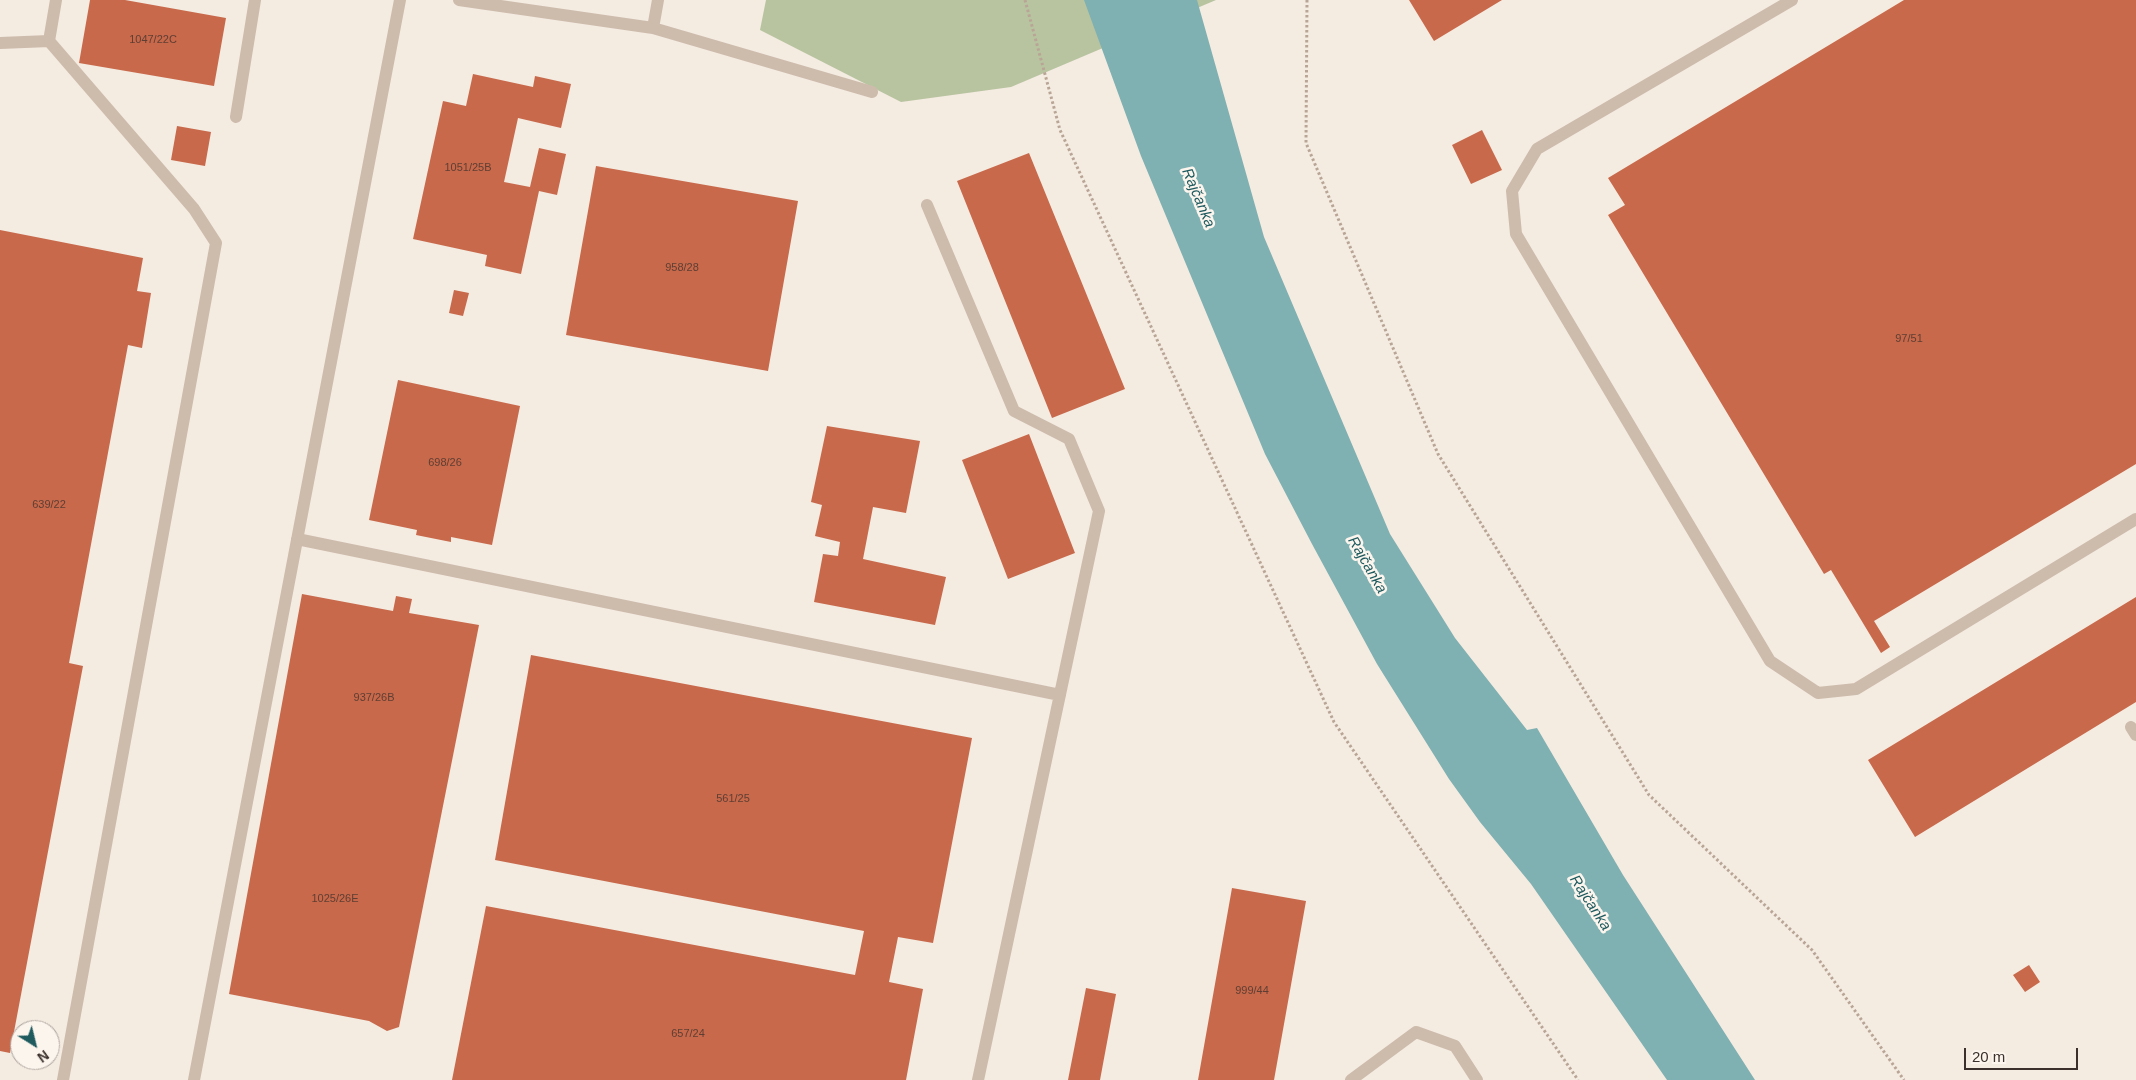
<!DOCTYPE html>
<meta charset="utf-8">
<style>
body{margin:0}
#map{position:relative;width:2136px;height:1080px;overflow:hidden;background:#f4ebe1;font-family:Helvetica,sans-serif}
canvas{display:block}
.north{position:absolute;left:10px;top:1020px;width:50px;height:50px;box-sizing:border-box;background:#fbf5ee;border:1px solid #aea6a0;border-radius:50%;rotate:144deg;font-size:14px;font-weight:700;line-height:20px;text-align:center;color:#3b302b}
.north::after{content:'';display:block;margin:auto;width:18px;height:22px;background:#1f5a5e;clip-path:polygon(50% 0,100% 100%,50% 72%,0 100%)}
.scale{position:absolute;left:1964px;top:1048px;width:114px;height:22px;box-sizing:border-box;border:2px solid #3b302b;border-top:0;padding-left:6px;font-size:15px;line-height:18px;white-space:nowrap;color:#3b302b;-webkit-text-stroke:4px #fbf5ee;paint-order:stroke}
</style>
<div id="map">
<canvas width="2136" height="1080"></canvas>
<div class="north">N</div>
<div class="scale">20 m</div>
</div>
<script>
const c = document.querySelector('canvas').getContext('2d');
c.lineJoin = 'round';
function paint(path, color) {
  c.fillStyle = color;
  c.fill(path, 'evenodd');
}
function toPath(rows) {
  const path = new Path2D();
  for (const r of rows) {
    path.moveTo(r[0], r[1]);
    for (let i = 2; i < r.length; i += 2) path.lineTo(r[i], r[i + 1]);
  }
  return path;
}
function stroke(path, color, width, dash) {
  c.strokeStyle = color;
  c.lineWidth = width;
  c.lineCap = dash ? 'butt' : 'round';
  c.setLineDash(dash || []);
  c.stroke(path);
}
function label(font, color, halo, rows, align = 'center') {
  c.font = font + ' Helvetica,sans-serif';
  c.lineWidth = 5;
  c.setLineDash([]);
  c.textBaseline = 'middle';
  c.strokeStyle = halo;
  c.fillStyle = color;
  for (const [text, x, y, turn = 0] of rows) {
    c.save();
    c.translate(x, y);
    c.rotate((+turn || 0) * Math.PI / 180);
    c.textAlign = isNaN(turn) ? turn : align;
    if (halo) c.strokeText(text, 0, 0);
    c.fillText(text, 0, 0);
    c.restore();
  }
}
paint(toPath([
 [766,0,1216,0,1011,87,901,102,760,30]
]), '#b8c4a0');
paint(toPath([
 [1084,0,1197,0,1264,237,1390,534,1455,638,1527,730,1537,728,1623,875,1755,1080,1667,1080,1531,884,1480,822,1449,779,1377,664,1312,544,1265,454,1141,156]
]), '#7fb0b2');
paint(toPath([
 [90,0,125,0,226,18,214,86,79,63],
 [1409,0,1502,0,1434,41],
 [1904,0,2136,0,2136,464,1874,621,1890,647,1881,653,1831,570,1824,574,1608,215,1625,205,1608,178],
 [473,74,533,87,535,76,571,84,561,128,518,118,504,182,530,187,539,148,566,154,557,195,539,191,521,274,485,266,487,255,413,239,443,101,466,106],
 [177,126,211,132,205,166,171,160],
 [1482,130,1502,170,1471,184,1452,145],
 [1029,153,1125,389,1052,418,957,181],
 [596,166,798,201,768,371,566,335],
 [0,230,143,258,137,291,151,293,142,348,128,345,69,663,83,666,10,1053,0,1051],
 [454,290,469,293,463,316,449,313],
 [398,380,520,406,492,545,451,537,451,542,416,535,417,530,369,520],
 [827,426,920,441,906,513,873,507,863,559,946,577,935,625,814,602,823,554,838,556,840,542,815,536,822,505,811,502],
 [1029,434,1075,553,1008,579,962,460],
 [302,594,393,611,396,596,412,599,409,613,479,625,399,1027,387,1031,369,1021,229,994],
 [2136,597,2136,702,1915,837,1868,760],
 [531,655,972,738,933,943,898,937,889,982,923,989,906,1080,452,1080,486,906,855,975,864,931,495,860],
 [1232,888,1306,901,1274,1080,1198,1080],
 [2029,965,2040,982,2025,992,2013,975],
 [1086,988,1116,994,1100,1080,1068,1080]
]), '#c8694b');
stroke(toPath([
 [1025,0,1060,130,1334,722,1578,1080],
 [1307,0,1306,143,1438,454,1649,795,1812,950,1904,1080]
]), '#b9a596', 3, [2.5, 2.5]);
stroke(toPath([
 [459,0,653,28,872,92],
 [1792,0,1537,149,1512,191,1516,234,1770,661,1818,693,1856,689,2136,519],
 [653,28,658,0],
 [49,41,56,0],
 [0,43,49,41,194,209,216,243,63,1080],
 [236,117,255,0],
 [927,205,1014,411,1069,439,1099,511,978,1080],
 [297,539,1060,695],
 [2131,727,2136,735],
 [194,1080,400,0],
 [1351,1080,1416,1032,1455,1046,1477,1080]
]), '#cdbbac', 12);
label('11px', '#5e3e33', null, [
 ["1047/22C",153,40],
 ["1051/25B",468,168],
 ["958/28",682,268],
 ["97/51",1909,339],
 ["698/26",445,463],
 ["639/22",49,505],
 ["937/26B",374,698],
 ["561/25",733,799],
 ["1025/26E",335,899],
 ["999/44",1252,991],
 ["657/24",688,1034]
]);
label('italic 15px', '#1f5a5e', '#fbf5ee', [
 ["Rajčanka",1198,198,67],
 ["Rajčanka",1367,565,60],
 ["Rajčanka",1590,903,57]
]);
</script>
